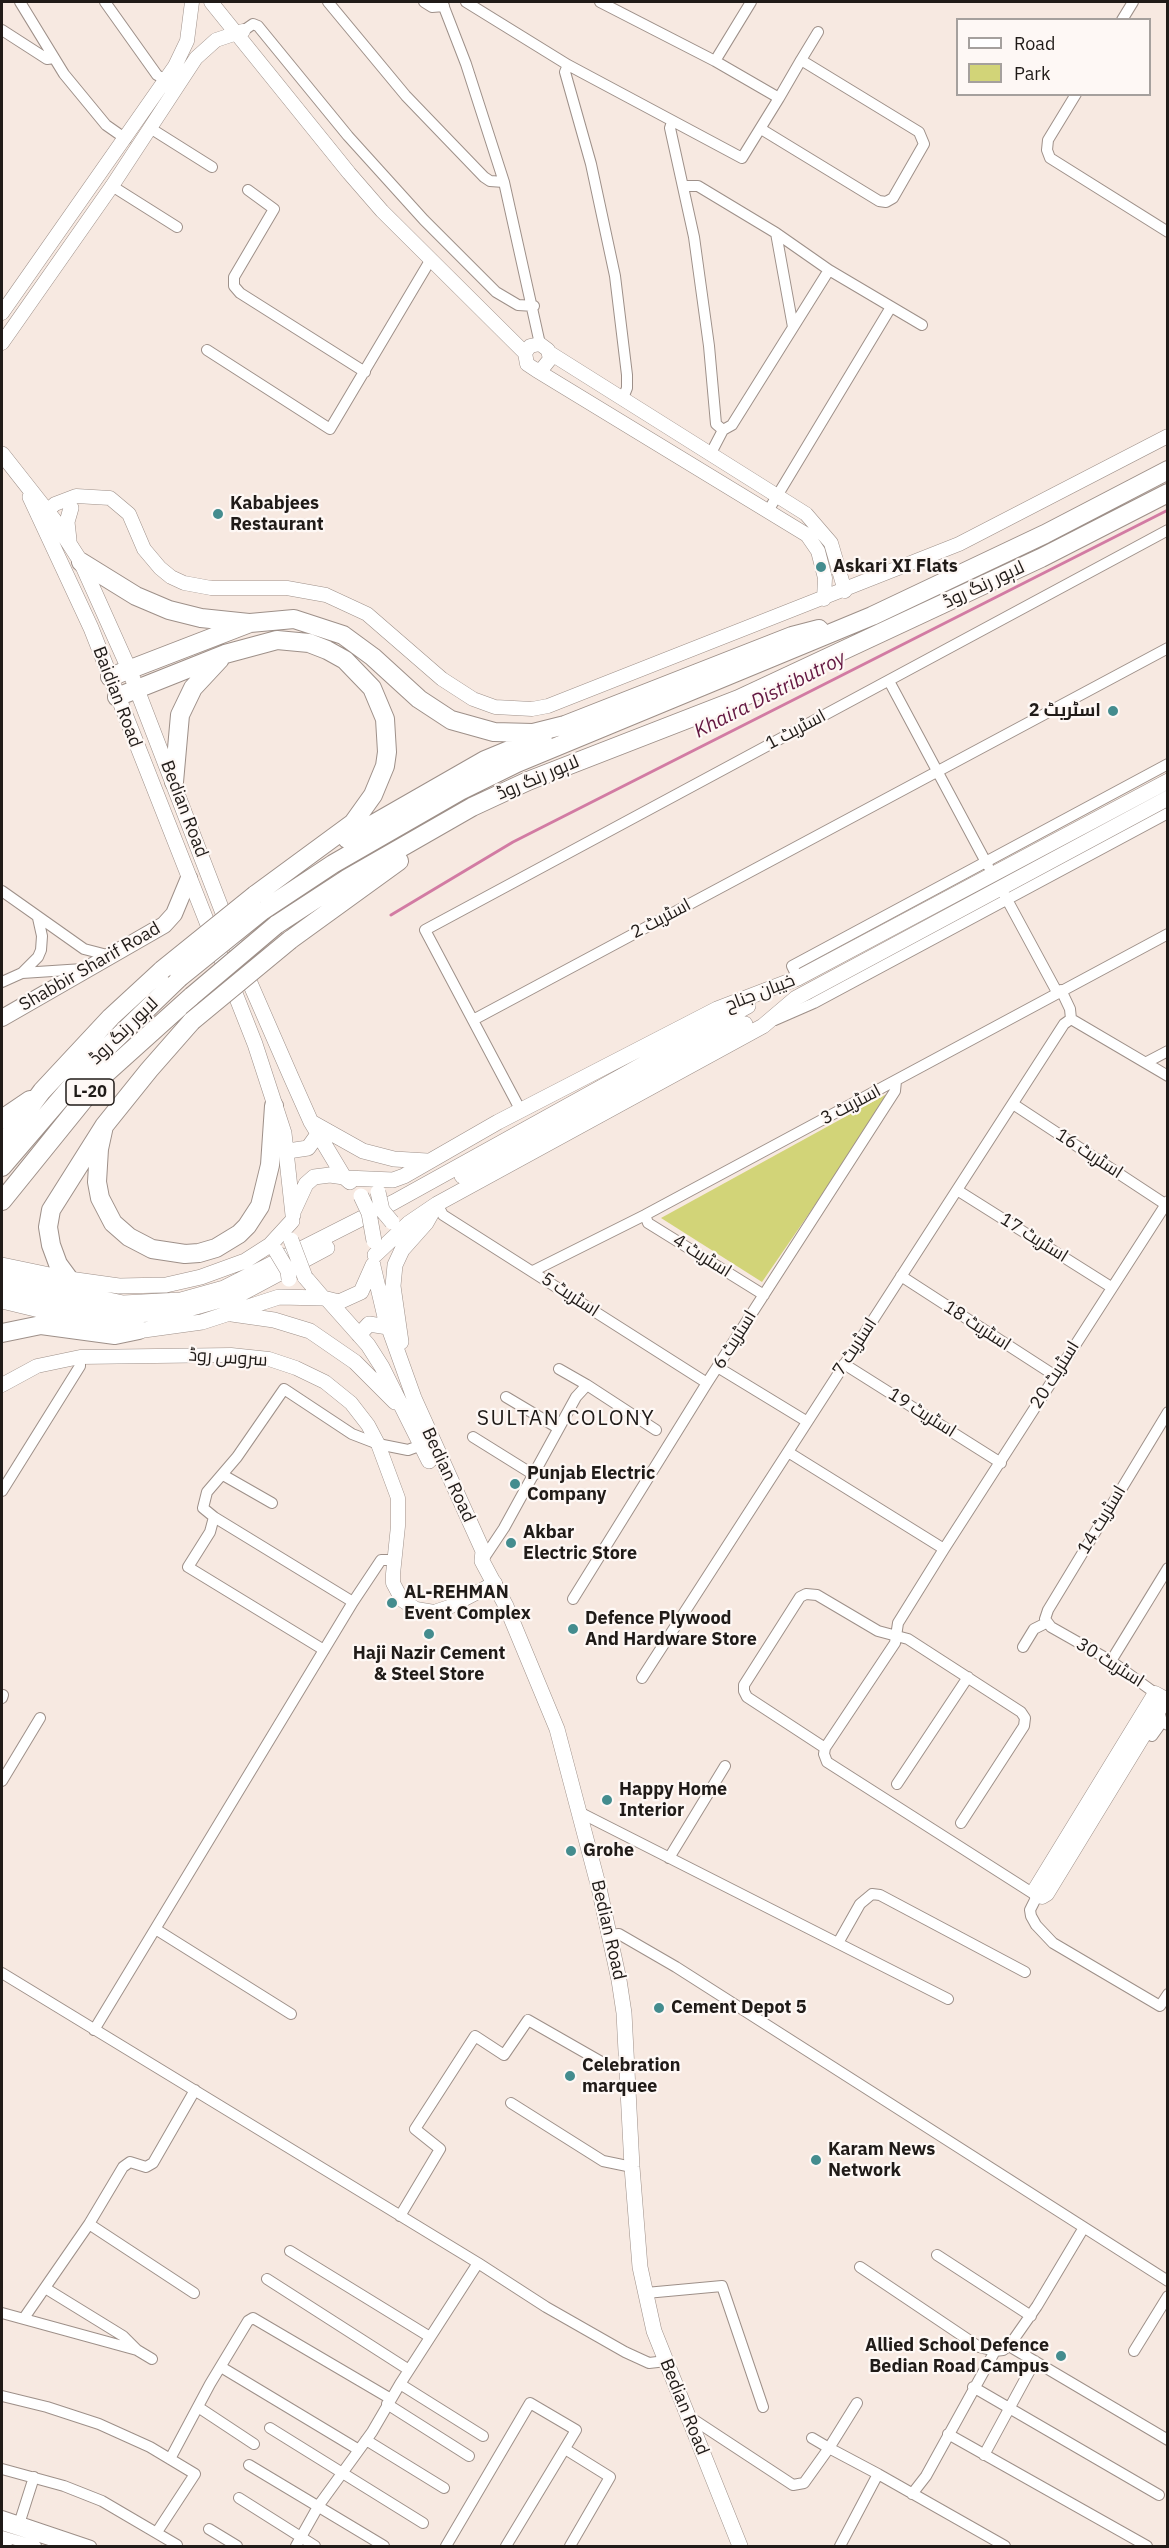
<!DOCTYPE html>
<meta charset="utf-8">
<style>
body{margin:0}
#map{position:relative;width:1169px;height:2548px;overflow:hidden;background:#f7e9e1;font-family:"IBM Plex Sans",sans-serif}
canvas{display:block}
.frame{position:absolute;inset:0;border:3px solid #201b18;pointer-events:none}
.legend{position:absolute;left:956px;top:18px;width:195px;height:78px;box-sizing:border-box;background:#fef8f5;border:2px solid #a5a09d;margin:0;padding:8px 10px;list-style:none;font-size:18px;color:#201b18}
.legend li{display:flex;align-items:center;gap:12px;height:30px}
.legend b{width:30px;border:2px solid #a5a09d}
</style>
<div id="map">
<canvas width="1169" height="2548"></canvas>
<div class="frame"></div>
<ul class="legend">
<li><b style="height:8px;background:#fff"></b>Road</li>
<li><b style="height:16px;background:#d2d478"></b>Park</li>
</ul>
</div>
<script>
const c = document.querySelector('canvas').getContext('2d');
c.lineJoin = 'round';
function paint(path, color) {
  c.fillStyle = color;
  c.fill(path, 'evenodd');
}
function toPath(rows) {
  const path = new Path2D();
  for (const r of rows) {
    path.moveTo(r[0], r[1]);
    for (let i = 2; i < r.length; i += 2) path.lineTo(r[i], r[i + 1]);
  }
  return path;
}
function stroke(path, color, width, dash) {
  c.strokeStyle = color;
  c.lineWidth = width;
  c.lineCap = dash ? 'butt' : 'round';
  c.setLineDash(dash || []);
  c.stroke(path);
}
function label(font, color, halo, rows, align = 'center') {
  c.font = font + ' "IBM Plex Sans",Cairo,sans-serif';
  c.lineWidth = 4.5;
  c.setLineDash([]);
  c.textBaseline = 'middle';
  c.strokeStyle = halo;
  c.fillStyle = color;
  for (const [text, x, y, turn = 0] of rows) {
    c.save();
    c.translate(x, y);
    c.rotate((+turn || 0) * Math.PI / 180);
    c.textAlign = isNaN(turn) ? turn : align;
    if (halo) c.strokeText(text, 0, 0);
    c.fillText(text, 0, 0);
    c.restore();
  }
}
paint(toPath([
 [894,1090,762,1282,661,1218]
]), '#d2d478');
stroke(toPath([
 [391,915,513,842,1168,510]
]), '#d27ba3', 3);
const minor = toPath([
 [20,2,64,74,106,125,126,139],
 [105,2,157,75,166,80],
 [328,2,406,96,484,177,490,181,504,182],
 [424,2,432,7,444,6],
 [442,2,466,64,504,182,540,344],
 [466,2,568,65,742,158,779,98,715,61,600,2],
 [1122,20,1133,2],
 [2,30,47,59,54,58],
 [243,31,253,24,258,26,348,136,424,220,496,292,518,305,534,306],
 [801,60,818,32],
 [715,61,751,2],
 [568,65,565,72,591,164,615,276,627,375,627,388,623,398],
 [1076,94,1048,140,1047,150,1050,158,1168,232],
 [672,122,670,128,694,237,709,346,716,424,723,430,711,453],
 [150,128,212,167],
 [761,129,879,201,886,202,893,198,924,144,919,132,801,60,779,98],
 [112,186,177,227],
 [684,186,698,186,776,233,829,270,922,325],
 [248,190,274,209,234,277,234,286,240,293,365,372],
 [776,233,793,327],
 [207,350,330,429,431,259],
 [723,430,732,425,829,270],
 [768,511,891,307],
 [889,681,988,866],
 [2,891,84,949,111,956],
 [1004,894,1057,992],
 [22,973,38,957,41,950,42,936,38,918],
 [798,978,792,966,1168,764],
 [2,982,22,973,83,969],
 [1061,990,1070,1009,1071,1019],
 [1071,1019,1168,1076],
 [473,1020,1168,648],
 [775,1020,814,1003,1168,813],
 [1147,1062,1168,1051],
 [1013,1104,1165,1204],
 [521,1111,425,930,1168,530],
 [957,1190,1111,1287],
 [1168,1201,944,1549,898,1623,895,1643,825,1748,824,1754,827,1762,1037,1896,1030,1910,1031,1916,1036,1925,1053,1943,1160,2006,1168,1994],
 [437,1204,443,1215,707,1383],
 [645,1215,648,1223,764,1295],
 [533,1271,645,1215,1168,934],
 [901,1276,1054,1375],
 [844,1364,1001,1463],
 [719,1368,806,1421],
 [559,1369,587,1385],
 [506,1397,558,1428],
 [473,1437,534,1475],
 [788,1452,944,1549],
 [223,1475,272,1503],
 [2,1491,80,1366,80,1357],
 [214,1517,353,1602],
 [482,1561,504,1528,576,1397,587,1385,656,1430],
 [573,1599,707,1383,895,1091,896,1081],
 [1023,1647,1034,1629,1046,1623],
 [324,1650,188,1567,210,1532,214,1517,203,1508,207,1492,237,1457,284,1389,352,1434,378,1444,408,1450,427,1443],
 [1111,1661,1168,1568],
 [642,1678,1064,1024,1071,1019],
 [1155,1693,1111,1661,1051,1627,1045,1619,1048,1610,1168,1412],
 [2,1698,3,1695],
 [1159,1710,1162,1722,1168,1725],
 [1152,1736,1162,1722],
 [825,1748,747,1697,744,1691,744,1685,800,1597,806,1594,817,1595,878,1631,908,1639,1021,1712,1025,1718,1024,1726,961,1823],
 [2,1781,40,1718],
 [897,1784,968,1677],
 [577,1811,948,1999],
 [669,1858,725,1766],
 [157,1930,291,2014],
 [610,1935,619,1934,676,1967,1168,2281],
 [838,1943,860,1904,872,1894,880,1895,1025,1972],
 [2,1973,478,2263],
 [94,2030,353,1602,381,1560,394,1560],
 [511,2103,603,2161,632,2167],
 [400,2216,440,2149,415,2129,475,2036,504,2055,528,2020,605,2064],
 [89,2224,194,2293],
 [290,2251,430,2337],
 [937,2255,1031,2316],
 [860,2267,979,2347,995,2351],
 [267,2279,409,2370],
 [45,2288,123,2336,137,2350],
 [646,2293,722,2286,763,2407],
 [2,2313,137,2350,152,2359],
 [24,2318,89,2224,123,2167,130,2162,146,2167,153,2163,195,2090],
 [1009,2346,1168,2440],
 [1134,2351,1168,2296],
 [221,2367,359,2450],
 [400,2384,483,2436],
 [973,2387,1159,2495],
 [2,2396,47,2407,99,2424,150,2447,195,2474,157,2532],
 [387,2404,469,2456],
 [198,2407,254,2444],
 [688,2416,793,2485,804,2483,829,2448,878,2474,840,2546],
 [270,2428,423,2523],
 [948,2434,1147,2546],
 [812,2438,829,2448,857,2403],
 [366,2440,444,2488],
 [565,2449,610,2477,570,2546],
 [984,2455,1035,2361],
 [170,2459,210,2384,248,2321,253,2318,391,2399],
 [249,2465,384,2546],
 [2,2469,64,2486,102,2501,177,2545],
 [878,2474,1005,2546],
 [912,2494,926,2476,995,2351,1003,2350,1009,2346,1037,2306,1083,2229],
 [239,2498,315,2546],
 [2,2516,91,2546],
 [20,2521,34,2477],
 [2,2525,68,2546],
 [209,2529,237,2546],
 [2,2536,36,2546],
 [2,2545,7,2546],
 [296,2546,319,2505,372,2432,400,2384,478,2263,546,2307,625,2352,649,2363,666,2361],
 [446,2546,530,2403,576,2430,506,2546]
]);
const tertiary = toPath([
 [211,2,349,173,382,211,525,353,527,364,536,370,542,369,550,359,548,350,540,344,530,346,525,353],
 [2,313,175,66,187,41,192,2],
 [2,343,112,186,196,58,216,40,243,31],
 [550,353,806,514,831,543,845,591],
 [536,370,807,535,818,551,825,578,824,599],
 [40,517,55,504,76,496,110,498,129,514,144,549,160,568,171,577,184,583,211,588,287,588,326,595,367,614,442,679,473,699,495,707,532,709,548,706,959,544,1168,436],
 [2,1385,37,1366,80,1357,231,1355,269,1359,296,1368,325,1382,351,1403,368,1425,378,1444,398,1498,398,1526,393,1574,393,1583,402,1600,416,1609,434,1612,449,1607,495,1583],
 [1166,1699,1047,1894,1042,1897,1037,1896,1035,1889,1155,1693,1166,1699,1168,1700]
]);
const secondary = toPath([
 [2,454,54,520,81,562,129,669,250,983,291,1077,311,1122,344,1177],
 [30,497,91,628,255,1044,284,1133,293,1215],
 [69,540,67,522,71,508],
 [313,1123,363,1151,394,1159,427,1161],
 [288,1151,308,1148,318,1134],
 [462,1176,745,1024],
 [346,1178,393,1180,404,1176,498,1122,717,1009,798,978,1168,781],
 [294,1210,306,1184,314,1177,330,1175,344,1177,350,1182],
 [375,1255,409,1223,437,1204,763,1026,796,998,1168,798],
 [2,1265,69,1279,119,1286,166,1285,201,1277,245,1261,270,1245,292,1221],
 [373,1266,385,1317,414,1398,483,1551,482,1561,506,1606,557,1729,599,1888,619,1980,624,2013,632,2167,640,2267,654,2331,740,2546],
 [2,1277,123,1303,181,1300,224,1288,394,1202,748,1006],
 [305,1277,323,1298,339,1302,361,1292,373,1265],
 [2,1290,107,1313,132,1315,174,1313,239,1295,327,1248],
 [328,1300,368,1345,382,1367,429,1461],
 [2,1301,93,1323,144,1330,202,1322,279,1297,323,1298],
 [232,1314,274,1320,310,1331,355,1362,395,1402],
 [359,1335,369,1324,388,1327],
 [401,1342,393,1286,395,1265,402,1250,426,1223,435,1207]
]);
const primary = toPath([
 [2,1018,164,925,174,914,189,878]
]);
const motorway = toPath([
 [81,562,136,596,169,610,201,618,249,623],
 [110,677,250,623,294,619,343,635,373,657,419,699,451,720,494,732,533,733,565,725,792,636,819,629],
 [117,697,225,654,277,640,309,643,327,650,345,660,372,688,385,719,387,752,385,766,373,795,353,823,255,895],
 [174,782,180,715,193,688,220,659],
 [347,839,485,760,543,736],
 [262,911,333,864,460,791,517,763,872,616,1045,534,1168,470],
 [276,925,348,878,472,807,528,781,739,699,1041,558,1168,493],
 [290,940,399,861],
 [2,1119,30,1100],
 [104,1126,99,1149,97,1182,100,1198,113,1223,129,1237,152,1249,185,1254,199,1253,216,1248,239,1234,247,1226,260,1206,270,1165,274,1106],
 [2,1145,42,1091,111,1017,162,970],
 [2,1167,92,1062,179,978],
 [2,1201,103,1076,192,996],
 [69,1279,58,1264,51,1245,48,1227,51,1210,104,1126,149,1070,192,1021],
 [2,1333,41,1325,115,1335,139,1330]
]);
stroke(minor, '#9e9089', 12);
stroke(tertiary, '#9e9089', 15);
stroke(secondary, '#9e9089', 16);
stroke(primary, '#9e9089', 18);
stroke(motorway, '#9e9089', 20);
stroke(minor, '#fff', 10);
stroke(tertiary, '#fff', 14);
stroke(secondary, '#fff', 15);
stroke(primary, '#fff', 16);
stroke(motorway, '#fff', 18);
const secondaryBridge = toPath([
 [378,1192,382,1210,392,1222],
 [361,1196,369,1213,374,1241],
 [291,1240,305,1277],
 [276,1251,288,1271,289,1279]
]);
const motorwayBridge = toPath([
 [162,970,255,895],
 [179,978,262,911],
 [192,996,276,925],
 [192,1021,290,940]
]);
stroke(secondaryBridge, '#9e9089', 16, []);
stroke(motorwayBridge, '#9e9089', 20, []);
stroke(secondaryBridge, '#fff', 15);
stroke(motorwayBridge, '#fff', 18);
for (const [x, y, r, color] of [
 [218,514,6,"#448c8e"],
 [821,567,6,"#448c8e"],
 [1113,711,6,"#448c8e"],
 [515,1484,6,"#448c8e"],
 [511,1543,6,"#448c8e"],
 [392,1603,6,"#448c8e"],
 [573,1629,6,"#448c8e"],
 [429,1634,6,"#448c8e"],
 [607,1800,6,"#448c8e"],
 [571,1851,6,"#448c8e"],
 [659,2008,6,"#448c8e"],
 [570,2076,6,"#448c8e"],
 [816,2160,6,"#448c8e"],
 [1061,2356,6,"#448c8e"]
]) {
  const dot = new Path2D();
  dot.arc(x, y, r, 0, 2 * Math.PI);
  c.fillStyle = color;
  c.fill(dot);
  stroke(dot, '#fef8f5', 2);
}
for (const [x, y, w] of [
 [90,1092,48]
]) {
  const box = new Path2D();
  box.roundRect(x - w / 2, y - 13, w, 26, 4.5);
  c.fillStyle = '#fef8f5';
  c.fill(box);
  stroke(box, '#201b18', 1.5);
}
label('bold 16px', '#201b18', null, [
 ["L-20",90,1092]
]);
label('bold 18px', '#201b18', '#fef8f5', [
 ["Kababjees",230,504],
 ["Restaurant",230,525],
 ["Askari XI Flats",833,567],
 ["اسٹریٹ 2",1101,711,"right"],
 ["Punjab Electric",527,1474],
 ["Company",527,1495],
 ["Akbar",523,1533],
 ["Electric Store",523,1554],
 ["AL-REHMAN",404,1593],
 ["Event Complex",404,1614],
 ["Defence Plywood",585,1619],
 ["And Hardware Store",585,1640],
 ["Haji Nazir Cement",429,1654,"center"],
 ["& Steel Store",429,1675,"center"],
 ["Happy Home",619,1790],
 ["Interior",619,1811],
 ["Grohe",583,1851],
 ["Cement Depot 5",671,2008],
 ["Celebration",582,2066],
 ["marquee",582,2087],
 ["Karam News",828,2150],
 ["Network",828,2171],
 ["Allied School Defence",1049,2346,"right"],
 ["Bedian Road Campus",1049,2367,"right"]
], 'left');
label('18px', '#201b18', '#fef8f5', [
 ["لاہور رنگ روڈ",984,585,-25],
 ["Baidian Road",117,697,69],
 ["اسٹریٹ 1",796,730,-28],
 ["لاہور رنگ روڈ",538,778,-23],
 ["Bedian Road",184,809,69],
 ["اسٹریٹ 2",661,919,-28],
 ["Shabbir Sharif Road",90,967,-30],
 ["خیبان جناح",760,993,-21],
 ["لاہور رنگ روڈ",124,1031,-44],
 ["اسٹریٹ 3",851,1105,-28],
 ["اسٹریٹ 16",1089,1154,33],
 ["اسٹریٹ 17",1034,1238,32],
 ["اسٹریٹ 4",702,1256,32],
 ["اسٹریٹ 5",570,1295,33],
 ["اسٹریٹ 18",977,1326,33],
 ["اسٹریٹ 6",735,1340,-58],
 ["اسٹریٹ 7",855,1347,-57],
 ["سروس روڈ",228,1358,4],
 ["اسٹریٹ 20",1055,1375,-58],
 ["اسٹریٹ 19",922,1413,32],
 ["Bedian Road",448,1475,65],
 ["اسٹریٹ 14",1102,1520,-59],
 ["اسٹریٹ 30",1110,1663,32],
 ["Bedian Road",608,1930,77],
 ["Bedian Road",684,2407,68]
]);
label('italic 20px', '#631640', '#fef8f5', [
 ["Khaira Distributroy",770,695,-27]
]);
c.letterSpacing = '1.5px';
label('21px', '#201b18', '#fef8f5', [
 ["SULTAN COLONY",566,1419]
]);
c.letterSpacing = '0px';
</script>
